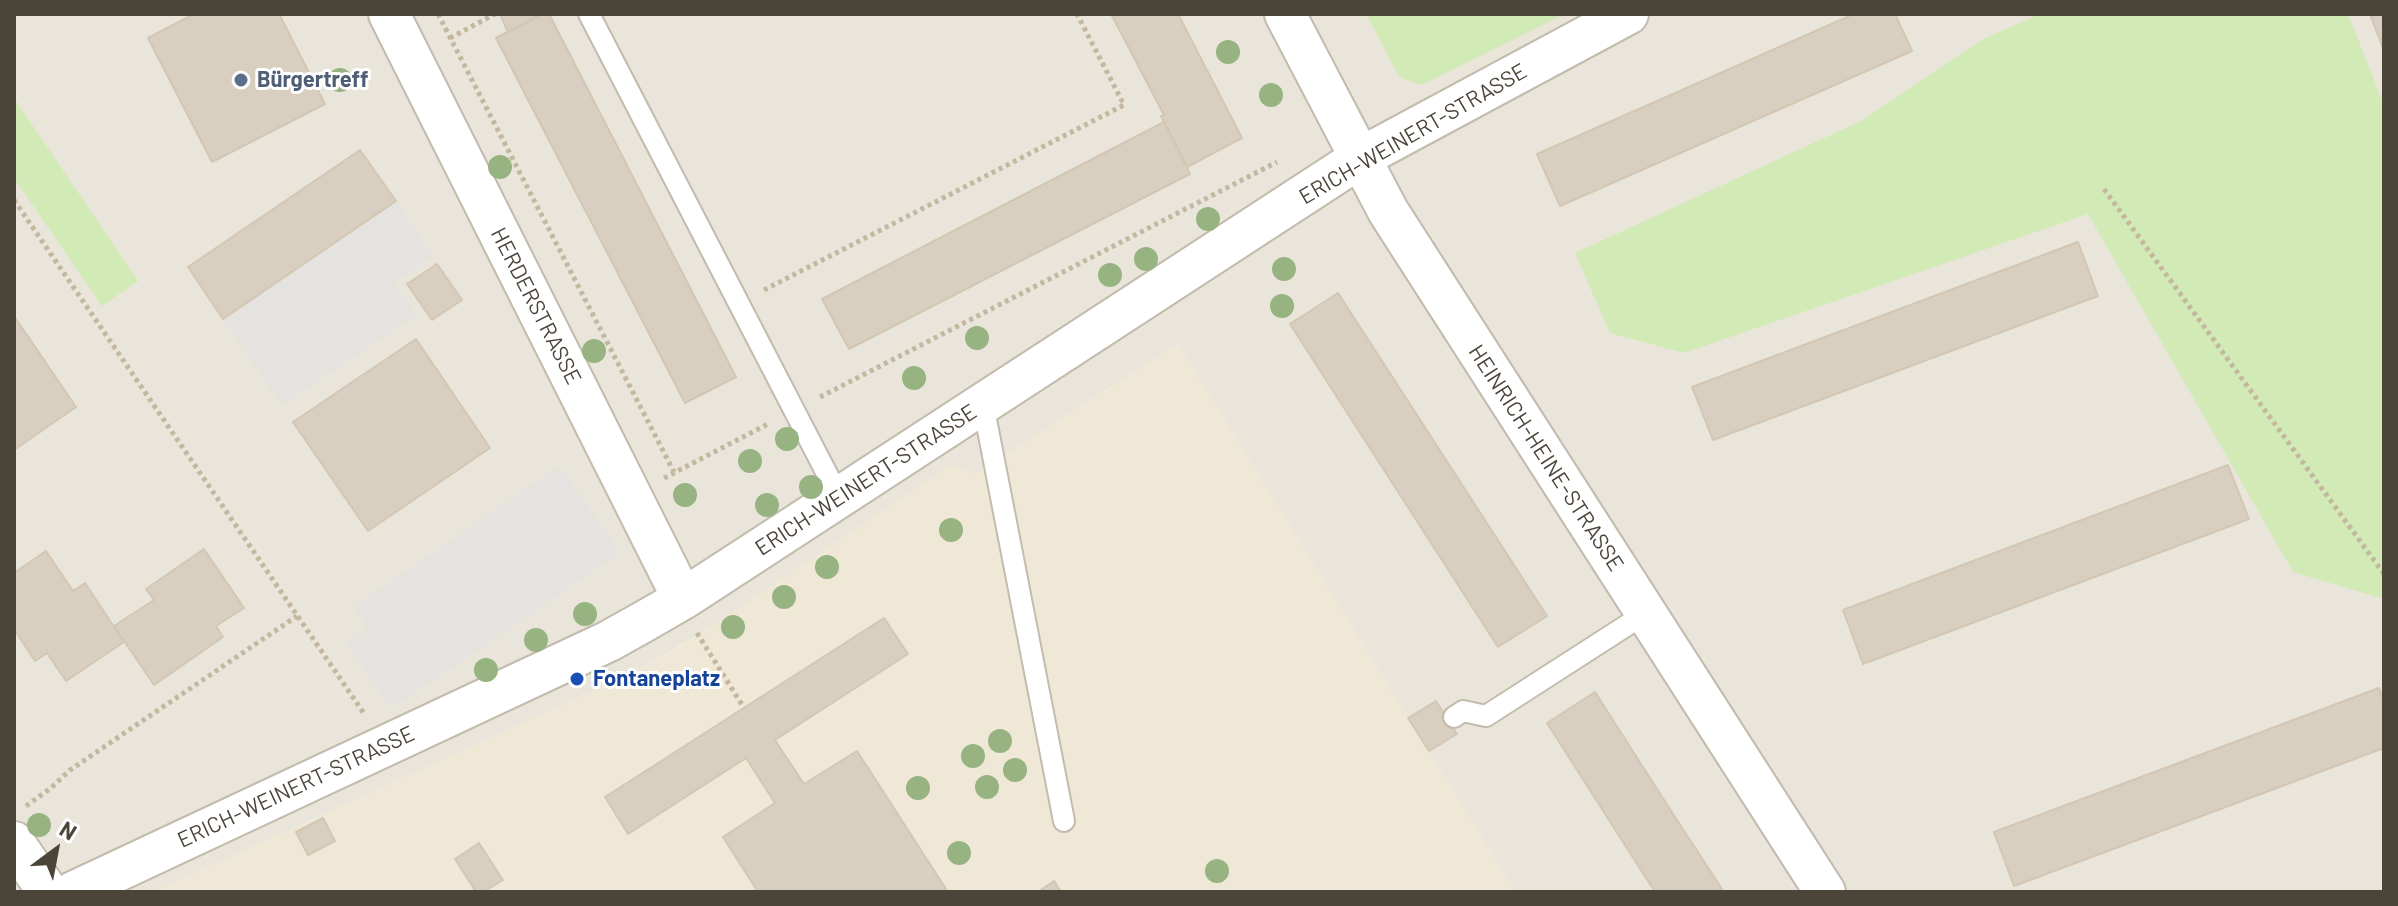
<!DOCTYPE html>
<meta charset="utf-8">
<style>
body{margin:0}
#map{position:relative;width:2398px;height:906px;overflow:hidden;background:#f6f3ec;font-family:Barlow,sans-serif}
canvas{display:block}
.frame{position:absolute;inset:0;border:16px solid #4b4439;pointer-events:none}
.north{position:absolute;left:16px;top:810px;width:80px;height:80px;-webkit-text-stroke:6px #fff;paint-order:stroke;rotate:32deg;font-size:22px;font-weight:700;line-height:32px;text-align:center;color:#4b4439}
.north::after{content:'';display:block;margin:auto;width:28px;height:36px;background:#4b4439;clip-path:polygon(50% 0,100% 100%,50% 72%,0 100%)}
</style>
<div id="map">
<canvas width="2398" height="906"></canvas>
<div class="frame"></div>
<div class="north">N</div>
</div>
<script>
const c = document.querySelector('canvas').getContext('2d');
c.lineJoin = 'round';
function paint(path, color) {
  c.fillStyle = color;
  c.fill(path, 'evenodd');
}
function toPath(rows) {
  const path = new Path2D();
  for (const r of rows) {
    path.moveTo(r[0], r[1]);
    for (let i = 2; i < r.length; i += 2) path.lineTo(r[i], r[i + 1]);
  }
  return path;
}
function stroke(path, color, width, dash) {
  c.strokeStyle = color;
  c.lineWidth = width;
  c.lineCap = dash ? 'butt' : 'round';
  c.setLineDash(dash || []);
  c.stroke(path);
}
function label(font, color, halo, rows, align = 'center') {
  c.font = font + ' Barlow,sans-serif';
  c.lineWidth = 6;
  c.setLineDash([]);
  c.textBaseline = 'middle';
  c.strokeStyle = halo;
  c.fillStyle = color;
  for (const [text, x, y, turn = 0] of rows) {
    c.save();
    c.translate(x, y);
    c.rotate((+turn || 0) * Math.PI / 180);
    c.textAlign = isNaN(turn) ? turn : align;
    if (halo) c.strokeText(text, 0, 0);
    c.fillText(text, 0, 0);
    c.restore();
  }
}
paint(toPath([
 [14,14,2384,14,2384,892,1515,892,1178,344,976,474,627,676,154,892,14,892]
]), '#eae5da');
paint(toPath([
 [1178,344,1515,892,154,892,627,676,692,639,951,465,976,474]
]), '#efe8d6');
paint(toPath([
 [1366,14,1565,14,1422,85,1400,78],
 [2040,14,2348,14,2384,105,2384,599,2293,572,2088,214,1684,353,1610,333,1575,253,1861,121,1983,39],
 [14,98,138,281,102,306,14,178]
]), '#d2eab5');
paint(toPath([
 [396,201,433,256,394,282,416,315,282,406,223,319],
 [560,466,620,553,391,709,346,642,367,627,354,606]
]), '#e5e3e0');
const building = toPath([
 [194,14,279,14,325,104,212,162,148,38,194,14],
 [500,14,533,14,535,18,508,32,500,14],
 [542,14,549,14,736,377,685,403,496,38,542,14],
 [1111,14,1178,14,1242,138,1187,167,1161,116,1164,115,1111,14],
 [1854,14,1895,14,1912,51,1560,206,1537,154,1854,14],
 [2370,14,2384,14,2384,51,2370,14],
 [1164,122,1190,174,849,349,822,299,1164,122],
 [360,150,396,201,223,319,188,267,360,150],
 [2078,242,2098,296,1713,440,1692,387,2078,242],
 [437,264,462,300,432,320,407,284,437,264],
 [1338,293,1547,616,1498,647,1290,324,1338,293],
 [14,316,76,407,14,450,14,316],
 [416,339,490,448,368,531,293,422,416,339],
 [2228,465,2249,519,1863,664,1843,610,2228,465],
 [204,549,244,608,216,626,223,637,154,685,114,626,154,600,146,589,204,549],
 [46,551,73,591,85,583,124,642,66,681,47,653,35,661,14,629,14,573,46,551],
 [884,618,908,654,775,740,804,784,857,751,946,889,941,892,758,892,723,837,775,803,746,758,628,834,605,797,884,618],
 [2379,688,2384,701,2384,748,2014,886,1994,832,2379,688],
 [1595,692,1673,814,1724,892,1655,892,1547,723,1595,692],
 [1436,701,1457,734,1429,751,1408,718,1436,701],
 [323,818,335,841,308,855,296,832,323,818],
 [479,843,503,880,483,892,476,892,455,859,479,843],
 [1054,881,1061,892,1038,892,1054,881]
]);
paint(building, '#d8cfc1');
stroke(building, '#d3c7b4', 2);
const lane = toPath([
 [589,14,839,497],
 [983,404,1064,821],
 [1454,717,1463,711,1486,716,1646,613]
]);
const street = toPath([
 [389,14,683,599],
 [1285,14,1388,211,1825,892],
 [14,842,48,892],
 [73,892,609,641,643,622,683,599,1360,158,1628,14]
]);
stroke(lane, '#c2bbae', 24);
stroke(street, '#c2bbae', 44);
stroke(toPath([
 [438,14,674,472],
 [450,38,495,14],
 [2104,189,2384,574],
 [14,200,365,715],
 [764,290,1124,105,1077,14],
 [820,397,1277,162],
 [664,478,768,424],
 [697,633,744,708],
 [26,806,51,788,70,770,297,616]
]), '#c4b79f', 5, [4, 4]);
stroke(lane, '#fff', 20);
stroke(street, '#fff', 40);
c.fillStyle = '#97b381';
for (const [x, y] of [
 [1228,52],
 [340,80],
 [1271,95],
 [500,167],
 [1208,219],
 [1146,259],
 [1284,269],
 [1110,275],
 [1282,306],
 [977,338],
 [594,351],
 [914,378],
 [787,439],
 [750,461],
 [811,487],
 [685,495],
 [767,505],
 [951,530],
 [827,567],
 [784,597],
 [585,614],
 [733,627],
 [536,640],
 [486,670],
 [1000,741],
 [973,756],
 [1015,770],
 [987,787],
 [918,788],
 [39,825],
 [959,853],
 [1217,871]
]) {
  c.beginPath();
  c.arc(x, y, 12, 0, 2 * Math.PI);
  c.fill();
}
for (const [x, y, r, color] of [
 [241,80,8,"#5c6f8a"],
 [577,679,8,"#1a4fb4"]
]) {
  const dot = new Path2D();
  dot.arc(x, y, r, 0, 2 * Math.PI);
  c.fillStyle = color;
  c.fill(dot);
  stroke(dot, '#fff', 3);
}
label('bold 22px', '#4e5e75', '#fff', [
 ["Bürgertreff",257,80]
], 'left');
label('22px', '#4b4439', '#fff', [
 ["ERICH-WEINERT-STRASSE",1413,134,-30],
 ["HERDERSTRASSE",536,306,63],
 ["HEINRICH-HEINE-STRASSE",1546,458,57],
 ["ERICH-WEINERT-STRASSE",866,480,-33],
 ["ERICH-WEINERT-STRASSE",296,787,-25]
]);
label('bold 22px', '#164399', '#fff', [
 ["Fontaneplatz",593,679]
], 'left');
</script>
